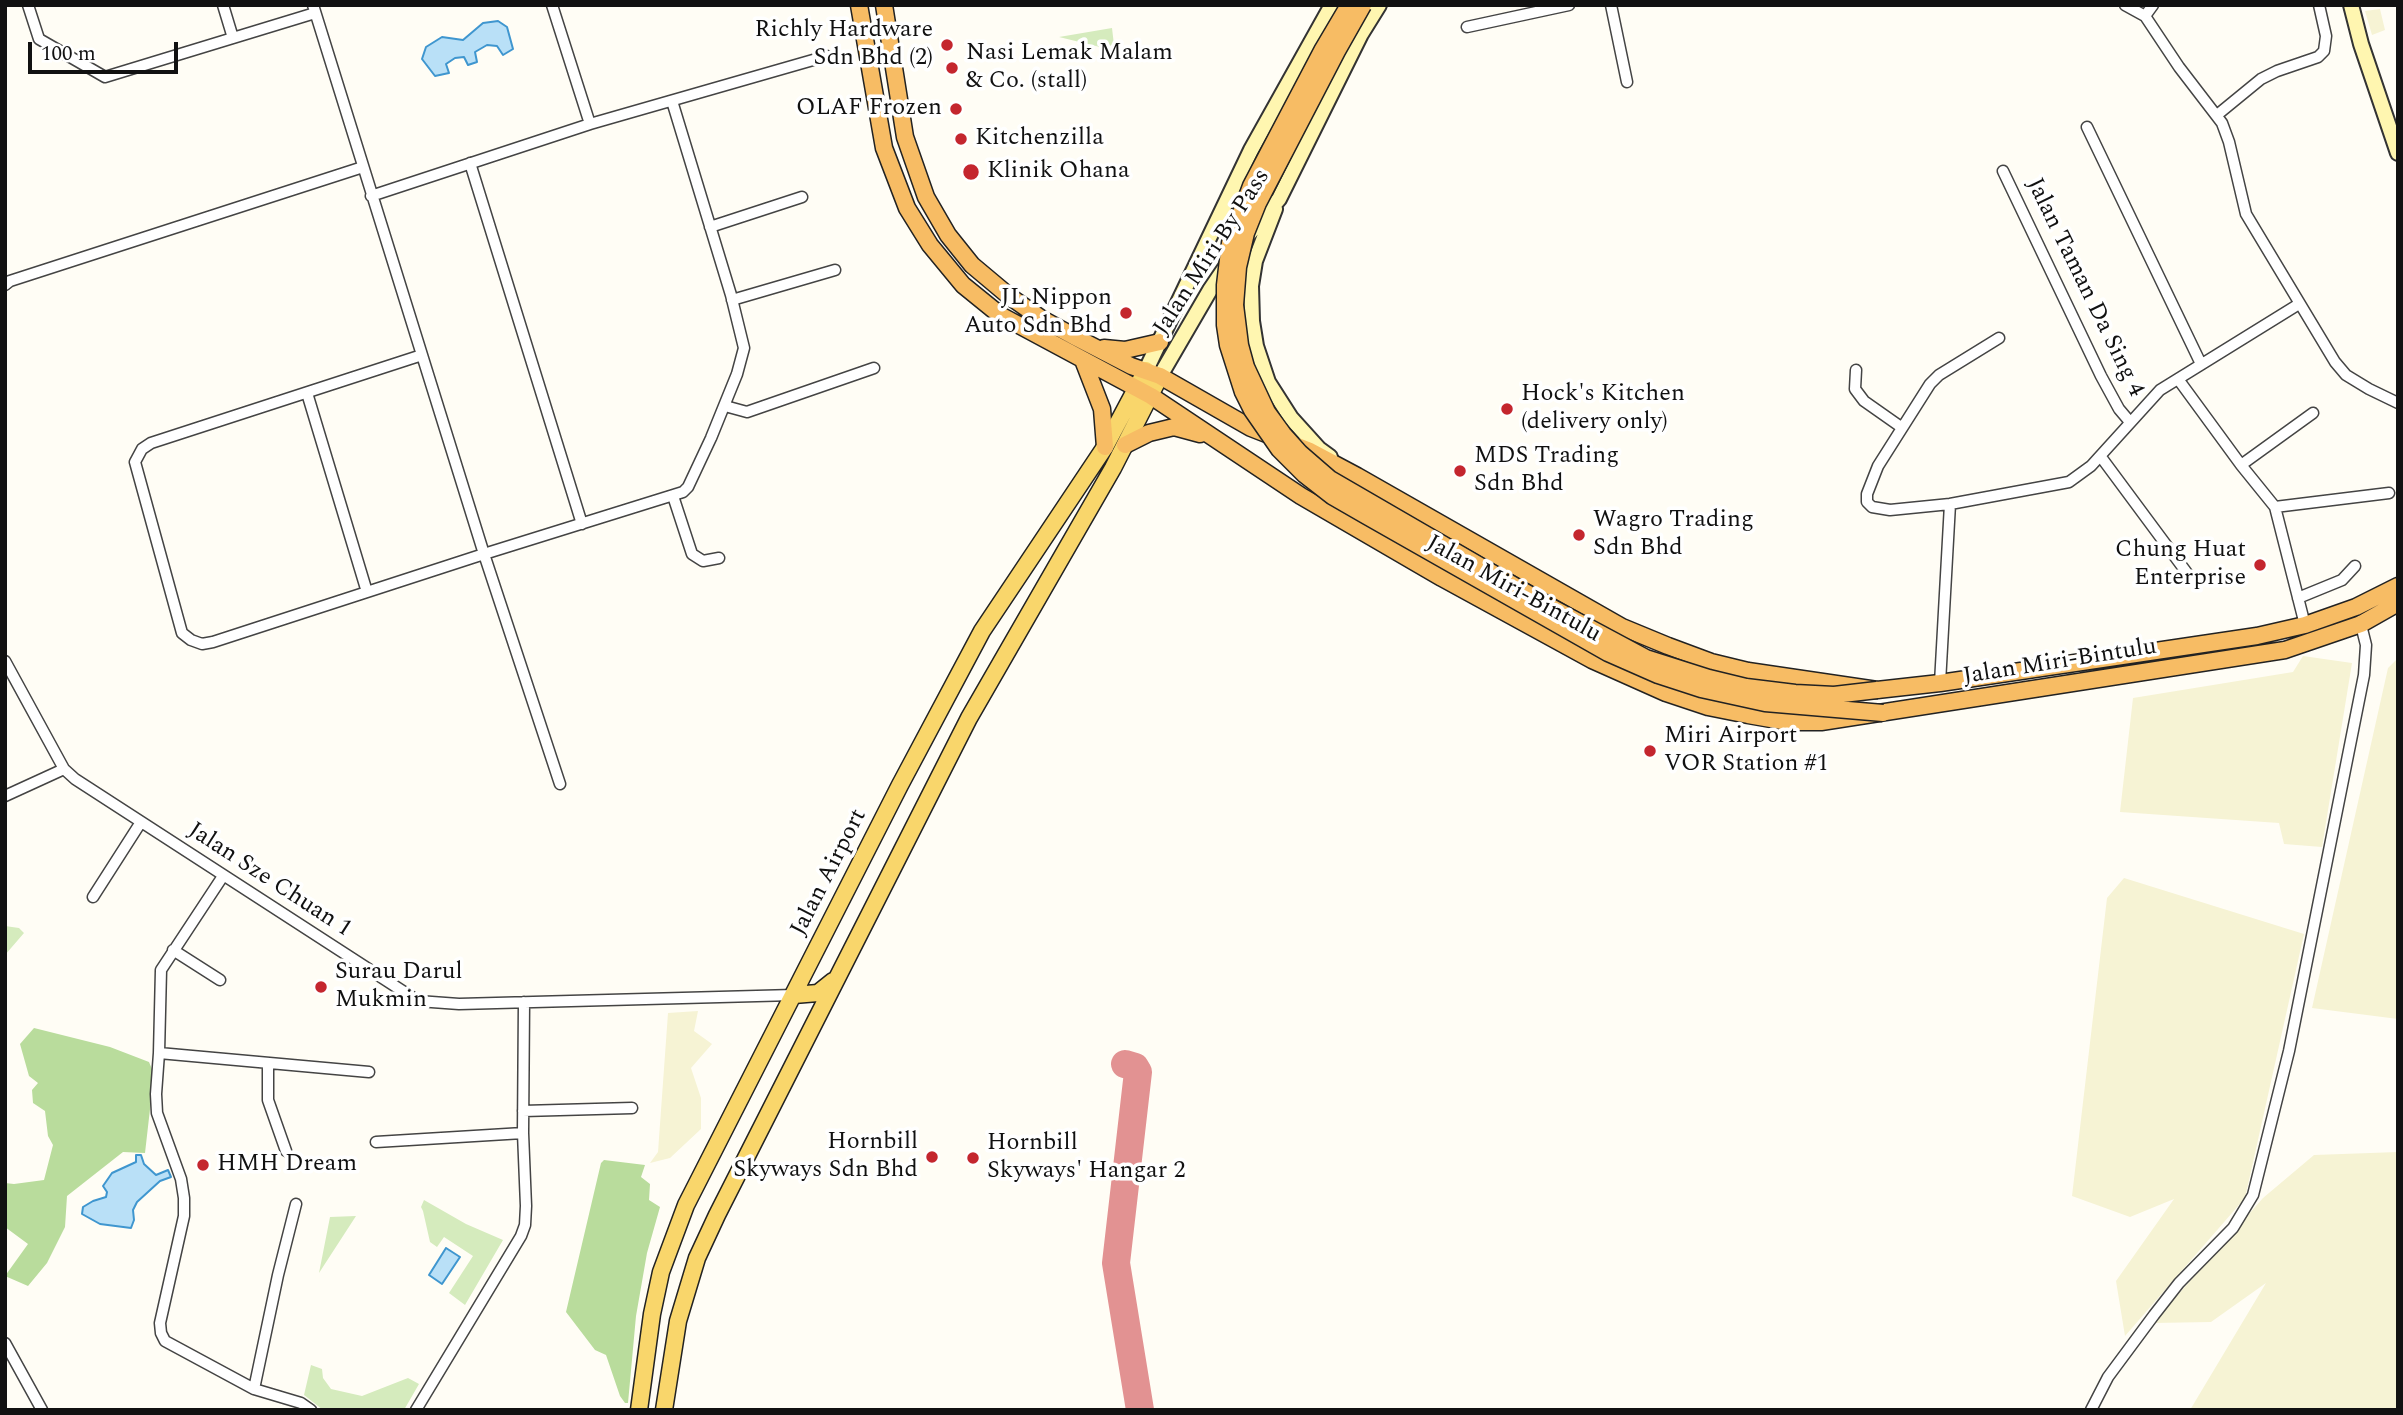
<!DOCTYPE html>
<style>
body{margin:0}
#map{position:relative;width:2403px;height:1415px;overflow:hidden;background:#fffdf5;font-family:Spectral,serif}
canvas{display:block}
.frame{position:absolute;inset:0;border:7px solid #111;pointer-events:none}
.scale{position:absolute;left:28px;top:42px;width:150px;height:32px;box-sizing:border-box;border:4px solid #111;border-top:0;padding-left:9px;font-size:21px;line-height:24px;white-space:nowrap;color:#111;-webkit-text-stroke:5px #fff;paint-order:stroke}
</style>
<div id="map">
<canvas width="2403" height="1415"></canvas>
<div class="frame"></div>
<div class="scale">100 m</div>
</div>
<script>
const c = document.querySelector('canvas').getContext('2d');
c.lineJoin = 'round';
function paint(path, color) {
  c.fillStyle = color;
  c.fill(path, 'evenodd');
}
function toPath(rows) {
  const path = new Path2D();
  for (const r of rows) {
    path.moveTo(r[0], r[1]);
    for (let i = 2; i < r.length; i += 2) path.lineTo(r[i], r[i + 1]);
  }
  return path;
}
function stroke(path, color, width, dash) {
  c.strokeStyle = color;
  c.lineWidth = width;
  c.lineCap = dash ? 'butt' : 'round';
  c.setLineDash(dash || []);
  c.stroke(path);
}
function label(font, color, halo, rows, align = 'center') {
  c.font = font + ' Spectral,serif';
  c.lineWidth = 7;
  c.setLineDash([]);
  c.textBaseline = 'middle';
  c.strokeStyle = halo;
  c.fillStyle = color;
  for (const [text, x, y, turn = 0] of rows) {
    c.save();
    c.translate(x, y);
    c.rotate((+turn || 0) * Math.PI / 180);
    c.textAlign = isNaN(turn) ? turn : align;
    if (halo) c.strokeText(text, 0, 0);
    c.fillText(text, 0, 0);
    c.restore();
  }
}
paint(toPath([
 [2380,9,2385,30,2372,35,2365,11],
 [2303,656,2352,663,2322,847,2284,844,2279,823,2120,812,2133,698,2293,672],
 [2398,658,2398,1019,2312,1008,2388,668],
 [2124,878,2304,934,2245,1198,2125,1336,2116,1281,2174,1199,2130,1217,2072,1196,2107,898],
 [698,1011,694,1031,712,1044,691,1068,701,1098,701,1129,670,1158,650,1163,658,1152,668,1013],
 [2398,1152,2398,1410,2190,1410,2266,1283,2211,1322,2153,1323,2263,1198,2314,1155]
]), '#f6f3d4');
paint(toPath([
 [1112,28,1114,45,1100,47,1059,37],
 [5,926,19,928,24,933,5,955],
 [424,1200,466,1224,503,1240,465,1305,449,1293,473,1256,444,1237,437,1247,430,1242,423,1211,421,1207],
 [356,1216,319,1273,330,1217],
 [311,1365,322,1369,323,1378,331,1389,362,1396,408,1378,419,1384,404,1410,323,1410,304,1395]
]), '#d5ebbd');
paint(toPath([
 [34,1028,110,1047,149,1062,154,1074,145,1153,123,1152,67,1196,65,1227,47,1263,28,1286,5,1276,28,1244,5,1227,5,1183,14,1184,44,1180,53,1145,48,1136,45,1111,33,1103,32,1090,38,1083,29,1076,20,1044],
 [604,1160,645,1165,641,1177,650,1184,649,1200,660,1207,647,1253,636,1316,628,1403,625,1403,620,1396,606,1355,595,1350,566,1312,601,1163]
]), '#b9dc9c');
const water = toPath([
 [498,21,507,27,513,49,503,55,497,46,487,45,475,52,477,62,468,65,464,57,455,58,446,64,449,73,435,76,422,59,426,47,442,37,463,40,483,23,498,21],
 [136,1155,141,1155,144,1164,156,1175,168,1170,171,1177,160,1181,137,1202,133,1210,134,1220,131,1228,100,1224,82,1214,83,1207,93,1201,106,1197,107,1192,103,1186,112,1173,136,1162,136,1155],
 [446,1248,460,1257,442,1284,429,1275,446,1248]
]);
paint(water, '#b9e0f7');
stroke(water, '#3f96cf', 2);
stroke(toPath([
 [1125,1064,1135,1067,1138,1072,1116,1263,1140,1410]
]), '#e29292', 28);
const minor = toPath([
 [28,5,39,39,105,77,315,13],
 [223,5,233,38],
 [313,5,484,554,560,784],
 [552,5,590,124],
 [1611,5,1627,82],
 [2125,5,2145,16,2179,67,2222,123,2229,142,2246,214,2335,362,2346,375,2369,389,2398,403],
 [2145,16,2153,5],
 [1467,27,1569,5],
 [2217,115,2261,79,2277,71,2318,57,2324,51,2326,36,2319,5],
 [2087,127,2201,364],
 [470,163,582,524],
 [2003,171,2101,376,2119,409,2130,422],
 [371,196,590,124,827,56],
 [710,227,802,197],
 [5,285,10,281,363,167],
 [732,300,835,270],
 [1999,338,1939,375,1930,384,1878,466,1867,494,1867,502,1872,507,1890,510,1950,504,2069,482,2091,466,2160,390,2299,304],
 [422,355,151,443,142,449,135,462,182,633,191,640,202,644,213,642,484,554,683,492,688,487,711,438,737,374,744,348,731,295,672,101],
 [1856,370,1855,389,1864,401,1901,427],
 [2178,379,2241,465,2275,507,2305,625],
 [307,393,367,592],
 [725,406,747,412,874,368],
 [2101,457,2187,573],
 [2241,465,2313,413],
 [673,496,692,554,703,561,719,558],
 [2275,507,2389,493],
 [2298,598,2342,580,2355,566],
 [5,661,64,769,75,779,418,1001,459,1004,794,995],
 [1940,683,1950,504],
 [5,796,64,769],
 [223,876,161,970,159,1053,369,1072],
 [93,897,141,822],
 [173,950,220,980],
 [159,1053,156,1094,157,1113,181,1179,184,1198,184,1216,160,1323,161,1333,165,1341,254,1389,301,1403,311,1410],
 [268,1064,268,1100,286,1151],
 [523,1111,632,1108],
 [376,1142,523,1133],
 [5,1343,42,1410],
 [254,1389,278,1275,296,1204],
 [416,1410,521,1236,525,1225,526,1206,523,1133,524,1002],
 [2091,1410,2108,1377,2154,1315,2179,1283,2233,1228,2253,1195,2289,1051,2364,675,2366,645,2360,621]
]);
const secondary = toPath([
 [2351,5,2361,44,2398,153],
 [1275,209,1255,261,1251,286,1252,321,1256,346,1268,382,1291,418,1319,449,1330,457],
 [1249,234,1279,199,1361,34,1379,5],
 [1146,370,1251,150,1332,5],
 [1160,376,1210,290,1227,265]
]);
const primary = toPath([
 [794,995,818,993,833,981],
 [639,1410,652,1314,661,1272,686,1205,900,785,982,631,1105,447,1146,370],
 [664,1410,678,1321,697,1258,717,1215,969,718,1113,468,1160,376]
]);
const trunk = toPath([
 [859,5,884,148,907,208,930,245,963,285,1000,315,1151,396,1301,496,1442,578,1592,660,1666,693,1708,707,1748,715,1788,722,1821,722,2285,650,2361,624,2398,603],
 [884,5,905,137,926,197,948,235,972,265,1009,296,1042,319,1077,338,1131,366,1160,376,1251,428,1310,451,1357,476,1622,627,1668,646,1711,662,1748,671,1877,690,1940,683,2257,636,2305,625,2356,607,2398,586],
 [1104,348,1125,350,1160,342],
 [1083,360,1102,409,1105,447],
 [1125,445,1149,433,1174,427,1200,434]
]);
stroke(minor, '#444', 13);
stroke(secondary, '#333', 18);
stroke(primary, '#222', 19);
stroke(trunk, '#222', 19);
stroke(minor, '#fff', 10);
stroke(secondary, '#fff6b0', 14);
stroke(primary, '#f9d66b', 16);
stroke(trunk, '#f7bc64', 16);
const trunkBridge = toPath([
 [1349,5,1323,49,1251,186,1230,243,1225,285,1225,325,1228,345,1243,392,1252,410,1279,449,1305,475,1332,496,1365,515,1608,653,1658,675,1701,689,1765,703,1883,713],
 [1363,5,1337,51,1258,203,1246,233,1238,267,1235,305,1240,345,1246,367,1267,412,1283,434,1300,453,1330,479,1549,606,1646,658,1709,678,1746,687,1795,693,1834,695,1877,690]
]);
stroke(trunkBridge, '#222', 19, []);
stroke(trunkBridge, '#f7bc64', 16);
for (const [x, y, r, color] of [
 [947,45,7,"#c4262e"],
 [952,68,7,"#c4262e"],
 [956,109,7,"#c4262e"],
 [961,139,7,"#c4262e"],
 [971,172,9,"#c4262e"],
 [1126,313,7,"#c4262e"],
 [1507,409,7,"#c4262e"],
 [1460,471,7,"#c4262e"],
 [1579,535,7,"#c4262e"],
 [2260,565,7,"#c4262e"],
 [1650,751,7,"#c4262e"],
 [321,987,7,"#c4262e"],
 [932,1157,7,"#c4262e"],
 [973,1158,7,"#c4262e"],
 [203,1165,7,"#c4262e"]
]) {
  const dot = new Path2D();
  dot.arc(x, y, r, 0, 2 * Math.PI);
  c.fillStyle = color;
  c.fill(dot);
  stroke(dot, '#fff', 2.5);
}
label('24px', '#111', '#fff', [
 ["Richly Hardware",933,31,"right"],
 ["Sdn Bhd (2)",933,59,"right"],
 ["Nasi Lemak Malam",966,54],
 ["& Co. (stall)",966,82],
 ["OLAF Frozen",942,109,"right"],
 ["Kitchenzilla",975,139],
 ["Klinik Ohana",987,172],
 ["JL Nippon",1112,299,"right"],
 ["Auto Sdn Bhd",1112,327,"right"],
 ["Hock's Kitchen",1521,395],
 ["(delivery only)",1521,423],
 ["MDS Trading",1474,457],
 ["Sdn Bhd",1474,485],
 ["Wagro Trading",1593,521],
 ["Sdn Bhd",1593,549],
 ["Chung Huat",2246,551,"right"],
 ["Enterprise",2246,579,"right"],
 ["Miri Airport",1664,737],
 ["VOR Station #1",1664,765],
 ["Surau Darul",335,973],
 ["Mukmin",335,1001],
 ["Hornbill",918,1143,"right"],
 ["Skyways Sdn Bhd",918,1171,"right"],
 ["Hornbill",987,1144],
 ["Skyways' Hangar 2",987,1172],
 ["HMH Dream",217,1165]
], 'left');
label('24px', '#111', '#fff', [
 ["Jalan Miri By Pass",1213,253,-57],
 ["Jalan Taman Da Sing 4",2084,288,64],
 ["Jalan Miri-Bintulu",1513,590,29],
 ["Jalan Miri-Bintulu",2060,663,-9],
 ["Jalan Airport",830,873,-63],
 ["Jalan Sze Chuan 1",269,881,33]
]);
</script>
